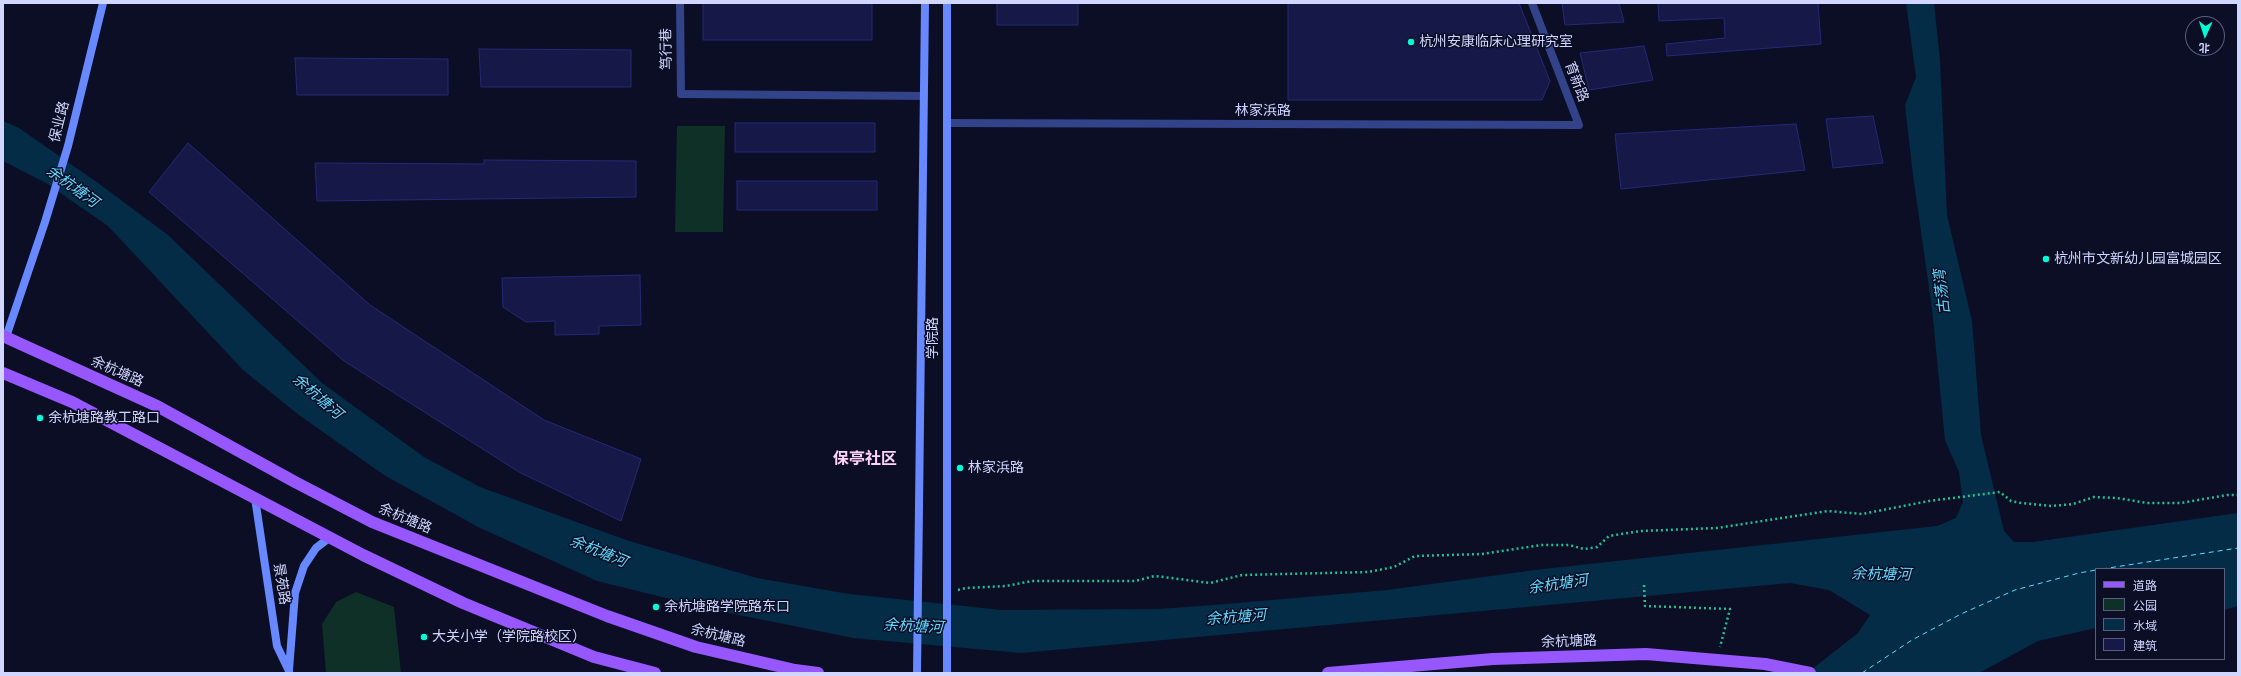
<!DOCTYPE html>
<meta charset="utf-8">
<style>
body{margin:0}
#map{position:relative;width:2241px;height:676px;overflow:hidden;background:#0c0e25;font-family:"DejaVu Sans","Noto Sans SC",sans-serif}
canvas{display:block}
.frame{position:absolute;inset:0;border:4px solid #d0d6ff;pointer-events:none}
.legend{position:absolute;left:2095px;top:568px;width:130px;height:92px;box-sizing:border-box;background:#0c0e25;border:1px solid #5a5e7c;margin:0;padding:5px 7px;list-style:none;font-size:12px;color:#d0d6ff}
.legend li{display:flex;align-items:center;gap:8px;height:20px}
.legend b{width:20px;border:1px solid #5a5e7c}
.north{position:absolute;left:2185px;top:16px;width:40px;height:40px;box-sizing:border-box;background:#0c0e25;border:1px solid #5a5e7c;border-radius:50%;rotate:183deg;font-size:11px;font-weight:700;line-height:16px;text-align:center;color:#d0d6ff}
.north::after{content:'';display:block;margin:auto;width:14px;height:18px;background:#00fbd7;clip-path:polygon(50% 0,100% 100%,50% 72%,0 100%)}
</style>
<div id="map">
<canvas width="2241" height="676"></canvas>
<div class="frame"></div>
<ul class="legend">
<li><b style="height:5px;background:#9757ff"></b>道路</li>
<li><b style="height:11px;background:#0e3026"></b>公园</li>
<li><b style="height:11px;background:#042c46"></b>水域</li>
<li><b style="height:11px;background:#161848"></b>建筑</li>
</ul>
<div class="north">北</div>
</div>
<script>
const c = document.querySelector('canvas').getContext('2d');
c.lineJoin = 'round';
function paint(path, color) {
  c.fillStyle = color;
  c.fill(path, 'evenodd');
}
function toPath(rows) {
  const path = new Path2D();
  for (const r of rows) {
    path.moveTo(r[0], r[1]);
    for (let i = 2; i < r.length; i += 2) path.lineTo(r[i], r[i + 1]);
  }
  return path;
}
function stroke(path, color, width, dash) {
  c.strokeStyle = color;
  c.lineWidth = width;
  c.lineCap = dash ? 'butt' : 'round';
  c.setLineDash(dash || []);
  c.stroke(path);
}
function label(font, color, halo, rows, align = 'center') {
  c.font = font + ' "DejaVu Sans","Noto Sans SC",sans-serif';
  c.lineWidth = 3;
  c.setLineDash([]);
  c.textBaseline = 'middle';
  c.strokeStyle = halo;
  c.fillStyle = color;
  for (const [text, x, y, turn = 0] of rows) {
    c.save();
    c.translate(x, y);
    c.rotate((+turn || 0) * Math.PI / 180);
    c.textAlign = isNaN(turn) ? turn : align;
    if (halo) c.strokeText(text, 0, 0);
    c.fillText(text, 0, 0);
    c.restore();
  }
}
paint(toPath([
 [677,126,725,126,723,232,675,232],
 [356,592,394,607,401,673,326,673,322,624,336,602]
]), '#0e3026');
paint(toPath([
 [1906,3,1934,3,1940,60,1947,215,1972,321,1981,435,2004,531,2014,542,2033,542,2238,513,2238,606,2224,610,2224,569,2096,569,2096,628,2038,641,1979,673,1807,673,1858,633,1870,615,1829,590,1790,583,1021,653,853,638,719,611,597,581,478,527,384,475,299,415,243,370,108,226,46,183,3,161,3,121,19,128,98,183,168,235,322,383,424,457,480,487,629,541,757,578,849,594,1002,610,1159,609,1226,604,1387,590,1543,569,1937,526,1956,518,1963,502,1959,472,1945,440,1932,309,1913,175,1905,105,1916,77]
]), '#042c46');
stroke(toPath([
 [2102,569,2238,548],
 [1862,673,1912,640,1961,614,2015,590,2079,573,2096,570]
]), '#5edbff', 1, [5, 4]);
const building = toPath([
 [703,3,872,3,872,40,703,40,703,3],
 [997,3,1078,3,1078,25,997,25,997,3],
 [1288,3,1519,3,1550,81,1542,100,1288,100,1288,3],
 [1562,3,1619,3,1624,22,1565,25,1562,3],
 [1658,3,1818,3,1821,44,1667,56,1666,44,1725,38,1724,18,1659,21,1658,3],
 [1644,46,1653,80,1589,90,1580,53,1644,46],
 [479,49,631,50,631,87,481,87,479,49],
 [295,58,448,59,448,95,297,95,295,58],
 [1873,116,1883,163,1833,168,1826,119,1873,116],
 [735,123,875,123,875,152,735,152,735,123],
 [1796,124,1805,170,1621,189,1615,134,1796,124],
 [188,143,370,305,544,420,641,459,621,521,519,472,344,361,149,192,188,143],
 [484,160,636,161,636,197,317,201,315,163,484,164,484,160],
 [737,181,877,181,877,210,737,210,737,181],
 [640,275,641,325,599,326,599,334,555,335,555,321,526,322,503,307,502,278,640,275]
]);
paint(building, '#161848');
stroke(building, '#252977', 1);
stroke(toPath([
 [1644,585,1645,606,1730,609,1720,647],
 [958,590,966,588,1006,586,1032,581,1135,581,1155,576,1210,583,1242,575,1368,572,1394,567,1415,556,1482,554,1541,545,1569,545,1584,549,1597,547,1609,536,1641,531,1717,528,1828,511,1862,514,1929,501,2000,492,2011,501,2021,503,2052,506,2073,504,2094,497,2117,498,2147,503,2181,503,2227,495,2238,495]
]), '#21c291', 2.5, [2, 3]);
stroke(toPath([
 [681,94,924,96]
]), '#324389', 8);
stroke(toPath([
 [680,3,681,94],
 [947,123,1579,125,1532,3]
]), '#324389', 8);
stroke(toPath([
 [6,337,45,222,68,146,103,3],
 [255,498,277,646,289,671],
 [289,670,295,593,304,566,316,548,329,538],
 [917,673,925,3],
 [947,673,947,3]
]), '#6788ff', 8);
stroke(toPath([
 [3,336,157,406,295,482,372,522,607,616,696,647,795,670,818,673],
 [3,373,72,402,363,555,463,603,594,657,655,673],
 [1328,673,1493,659,1646,654,1765,664,1810,673]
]), '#9757ff', 12);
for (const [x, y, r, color] of [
 [1411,42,4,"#00fbd7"],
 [2046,259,4,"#00fbd7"],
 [40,418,4,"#00fbd7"],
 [960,468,4,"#00fbd7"],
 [656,607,4,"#00fbd7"],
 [424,637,4,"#00fbd7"]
]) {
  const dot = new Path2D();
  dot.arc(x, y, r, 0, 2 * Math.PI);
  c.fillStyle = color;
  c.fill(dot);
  stroke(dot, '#0c0e25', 1.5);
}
label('14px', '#d0d6ff', '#0c0e25', [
 ["杭州安康临床心理研究室",1419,42],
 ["杭州市文新幼儿园富城园区",2054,259],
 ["余杭塘路教工路口",48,418],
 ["林家浜路",968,468],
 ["余杭塘路学院路东口",664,607],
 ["大关小学（学院路校区）",432,637]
], 'left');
label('14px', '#d0d6ff', '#0c0e25', [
 ["笃行巷",667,49,-91],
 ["育新路",1576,82,69],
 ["林家浜路",1263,111],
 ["保业路",60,122,-76],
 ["学院路",933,338,-90],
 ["余杭塘路",117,372,24],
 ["余杭塘路",405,519,23],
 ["景苑路",281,584,81],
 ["余杭塘路",718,636,14],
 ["余杭塘路",1569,642,-2]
]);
label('italic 15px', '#5edbff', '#0c0e25', [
 ["余杭塘河",72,187,36],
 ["古荡湾",1943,292,-97],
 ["余杭塘河",317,397,41],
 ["余杭塘河",598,552,22],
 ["余杭塘河",1881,575,1],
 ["余杭塘河",1558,585,-8],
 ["余杭塘河",1236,618,-4],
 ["余杭塘河",913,627,3]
]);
label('bold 16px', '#ffd2f9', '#0c0e25', [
 ["保亭社区",865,460]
]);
</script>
